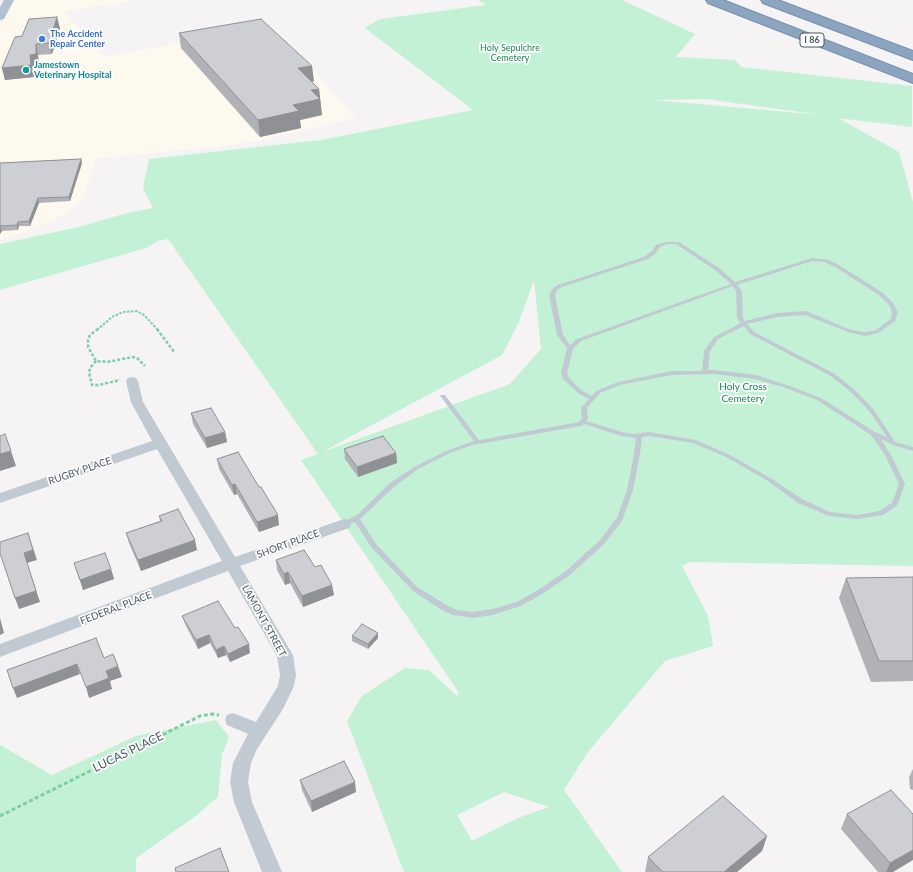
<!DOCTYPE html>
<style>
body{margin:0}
canvas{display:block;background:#f5f3f3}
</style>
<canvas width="913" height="872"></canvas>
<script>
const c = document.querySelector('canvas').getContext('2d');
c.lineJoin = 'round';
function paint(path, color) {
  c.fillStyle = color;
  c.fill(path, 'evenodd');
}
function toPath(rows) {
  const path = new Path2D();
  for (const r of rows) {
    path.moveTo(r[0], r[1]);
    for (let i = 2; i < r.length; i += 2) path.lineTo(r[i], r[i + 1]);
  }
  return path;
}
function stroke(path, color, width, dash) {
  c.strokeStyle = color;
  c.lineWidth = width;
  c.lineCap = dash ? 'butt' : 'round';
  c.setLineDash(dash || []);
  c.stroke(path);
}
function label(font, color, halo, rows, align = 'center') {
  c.font = font + ' Lato,sans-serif';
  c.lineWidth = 3.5;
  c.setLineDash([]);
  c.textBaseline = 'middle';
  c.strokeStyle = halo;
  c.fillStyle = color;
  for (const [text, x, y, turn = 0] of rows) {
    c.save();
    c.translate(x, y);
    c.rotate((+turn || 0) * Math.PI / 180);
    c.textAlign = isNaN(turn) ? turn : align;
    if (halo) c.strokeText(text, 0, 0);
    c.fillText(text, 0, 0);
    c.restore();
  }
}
paint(toPath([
 [15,0,139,0,64,11,104,57,273,26,356,118,250,143,96,159,83,199,74,207,64,215,36,228,0,240,0,26]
]), '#fdf9ef');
paint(toPath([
 [479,0,622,0,695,34,676,57,735,60,741,67,912,86,912,127,838,118,899,152,913,202,913,566,690,562,682,566,708,616,713,646,665,661,588,752,564,790,622,872,404,872,347,721,362,696,405,668,429,670,457,696,459,693,301,460,318,454,168,239,158,241,146,248,0,290,0,244,83,226,123,214,153,208,143,188,149,159,321,140,473,110,365,28,380,19,486,5],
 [706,99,822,115,653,100],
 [534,280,541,349,510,384,322,452,502,355,518,324],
 [504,792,549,807,518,818,472,841,457,815],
 [216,720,229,737,222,754,218,797,193,818,136,858,136,872,0,872,0,745,52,775,136,736]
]), '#c3f1d5');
const highway = toPath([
 [706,0,723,0,913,74,913,83,708,3,706,0],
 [761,0,778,0,913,51,913,60,763,3,761,0]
]);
stroke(highway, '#7690ad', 2);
stroke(toPath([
 [97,330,112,317,123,312,137,311,144,315,158,330]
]), '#7ad0a6', 2, [2.5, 1.5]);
stroke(toPath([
 [98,329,90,335,88,340,88,347,96,361,107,362,133,357,137,358,145,366],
 [157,329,175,353],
 [96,361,90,368,89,373,92,385,99,385,120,380]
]), '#7ad0a6', 2.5, [3, 2]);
stroke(toPath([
 [0,816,200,716,212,714,219,715]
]), '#7ad0a6', 3, [4, 2.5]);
paint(toPath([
 [666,242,679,242,719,268,735,282,812,258,828,260,839,265,883,293,893,303,898,312,895,321,878,333,865,336,848,332,805,315,777,317,747,324,754,332,833,373,844,381,858,393,874,410,895,442,913,447,913,451,893,445,881,439,891,455,905,484,897,506,883,515,857,519,829,516,798,503,768,481,726,457,693,443,649,436,642,437,640,454,633,490,622,521,604,544,570,575,542,594,521,606,493,615,473,618,453,615,442,610,413,591,372,548,355,522,344,526,342,526,341,524,342,522,357,515,390,483,414,467,446,451,474,441,441,397,440,396,441,395,445,395,479,440,579,422,582,418,581,408,589,399,578,393,563,379,561,373,567,348,557,335,549,295,553,288,558,285,644,257,652,251,656,245,666,242],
 [667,244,676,244,715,270,731,284,577,339,570,345,563,335,555,295,557,290,562,287,648,259,656,253,660,247,667,244],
 [812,261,825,262,835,267,879,295,889,305,892,312,891,319,874,331,865,332,851,330,806,311,777,313,745,321,743,318,742,291,737,285,812,261],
 [733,286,736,291,737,318,741,323,714,337,704,351,702,371,672,371,618,382,596,391,592,396,582,391,569,378,567,373,573,349,581,341,733,286],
 [744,326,750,334,829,375,840,383,854,395,870,412,887,437,875,432,821,398,790,386,756,375,714,370,708,370,710,351,718,339,744,326],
 [714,374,755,379,786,388,817,400,871,435,885,455,899,484,892,503,879,511,857,515,830,512,802,499,772,479,730,455,696,440,649,432,633,434,622,432,586,421,588,418,587,408,600,393,620,385,672,375,714,374],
 [584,424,621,436,636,438,634,454,627,490,617,518,600,540,566,571,538,590,517,602,493,609,473,612,457,610,448,606,417,587,376,544,360,519,394,487,418,469,450,453,473,445,581,426,584,424]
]), '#c1cad2');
paint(toPath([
 [132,377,136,378,138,381,143,402,235,557,344,519,349,520,351,524,349,528,240,566,293,655,296,675,294,686,283,709,257,749,251,763,248,782,252,802,282,872,262,872,234,802,230,782,233,763,248,734,227,725,225,720,227,715,233,713,256,722,278,686,280,675,277,656,228,571,0,657,0,644,222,561,157,449,0,503,0,493,152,441,131,402,126,381,128,378,132,377]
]), '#c1cad2');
paint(toPath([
 [4,0,14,0,4,19,0,20,0,7,4,0]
]), '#b3c2d1');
paint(highway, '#8ba5c1');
paint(toPath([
 [60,28,52,54,38,55,39,66,33,66,34,77,5,80,2,68,22,36],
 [179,33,314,81,312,82,319,89,322,115,300,120,301,128,260,137,181,48],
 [81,159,82,163,70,201,39,203,30,226,19,226,18,230,2,231,0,234,0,163],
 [191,413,225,432,227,442,207,448,193,424],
 [344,449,396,453,397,463,358,477,345,459],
 [217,459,279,525,259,532,237,494,234,495,219,469],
 [159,516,197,550,141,571,129,543,126,533,160,521],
 [276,560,315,567,334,595,303,607,290,583,285,585,277,570],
 [74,563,111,569,114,579,83,590],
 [913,577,913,681,871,682,839,598,846,578],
 [182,616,235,628,250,653,230,662,226,655,218,658,210,643,198,649,185,624],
 [352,636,378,638,368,649,352,641],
 [913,769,913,790,910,789,909,777],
 [300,780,356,792,312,812,302,790],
 [847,814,913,814,893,872,878,872,841,829],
 [767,836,762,851,737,872,645,872,648,857]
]), '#b0b2b7');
paint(toPath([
 [57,17,60,28,52,54,49,43],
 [36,44,38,55,39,66,33,66,34,77,5,80,2,68,30,55],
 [312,66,314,81,299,84,298,68],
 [319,89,322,115,300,120,301,128,260,137,258,120,293,105,311,90],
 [81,159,82,163,70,201,69,197],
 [38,198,39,203,30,226,29,221],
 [18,222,19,226,18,230,17,225],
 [0,226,2,231,0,234],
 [225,432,227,442,207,448,205,438],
 [11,451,16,466,0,471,0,454],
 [396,453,397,463,358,477,357,467],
 [235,484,237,494,234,495,232,485],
 [278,515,279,525,259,532,257,522],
 [28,533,37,560,27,563,40,602,19,609,15,598],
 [195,540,197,550,141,571,138,560],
 [111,569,114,579,83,590,80,580],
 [288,572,290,583,285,585,284,574],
 [332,585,334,595,303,607,302,596],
 [0,618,4,633,0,635],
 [378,633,378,638,368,649,368,644],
 [209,635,210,643,198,649,196,640],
 [249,644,250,653,230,662,228,654],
 [224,646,226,655,218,658,216,650],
 [77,664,80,674,17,698,13,688],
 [118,666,122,677,110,681,112,689,89,698,86,687,106,671],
 [355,782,356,792,312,812,311,801],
 [767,836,762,851,737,872,724,872],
 [913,850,913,860,893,872,886,872,890,863]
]), '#909195');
const building = toPath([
 [57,17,49,43,36,44,36,54,30,55,31,65,2,68,15,37,22,36,29,19,57,17],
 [261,19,312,66,298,68,319,89,311,90,320,99,293,105,299,111,258,120,179,33,261,19],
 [81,159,69,197,38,198,29,221,18,222,17,225,0,226,0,227,0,163,81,159],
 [211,408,225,432,205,438,191,413,211,408],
 [5,434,11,451,0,454,0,436,5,434],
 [383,436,396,453,357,467,344,449,383,436],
 [238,452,259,487,261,487,278,515,257,522,235,484,232,485,217,459,238,452],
 [178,509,195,540,138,560,126,533,162,521,159,516,178,509],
 [28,533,33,550,24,553,36,591,15,598,0,553,0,542,28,533],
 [304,550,315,567,321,565,332,585,302,596,288,572,284,574,276,560,304,550],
 [105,553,111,569,80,580,74,563,105,553],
 [913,577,913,661,879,661,846,578,913,577],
 [218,601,235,628,238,627,249,644,228,654,224,646,216,650,209,635,196,640,182,616,218,601],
 [362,624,378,633,368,644,352,636,362,624],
 [96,638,104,658,113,654,118,666,106,671,109,678,86,687,77,664,13,688,7,670,96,638],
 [344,761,355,782,311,801,300,780,344,761],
 [891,790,913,814,913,850,890,863,847,814,891,790],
 [723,796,767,836,724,872,663,872,648,857,723,796],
 [220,848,229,872,176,872,175,868,220,848]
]);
paint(building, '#cdcfd5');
stroke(building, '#909195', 1);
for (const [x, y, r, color] of [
 [42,39,4,"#3f7fe0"],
 [26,70,4,"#0f9aa8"]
]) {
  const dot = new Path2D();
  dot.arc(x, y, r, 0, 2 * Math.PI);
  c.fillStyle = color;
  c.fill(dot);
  stroke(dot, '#fff', 1.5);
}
label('bold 9px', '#366cbe', '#fff', [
 ["The Accident",50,34],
 ["Repair Center",50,44]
], 'left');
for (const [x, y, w] of [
 [812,40,24]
]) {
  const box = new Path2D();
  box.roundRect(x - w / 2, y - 7, w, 14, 3);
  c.fillStyle = '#fff';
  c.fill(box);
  stroke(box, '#4a5661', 1);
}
label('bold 9px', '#4a5661', null, [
 ["I 86",812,40]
]);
label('9px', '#17864f', '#fff', [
 ["Holy Sepulchre",510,48],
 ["Cemetery",510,58]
]);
label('bold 9px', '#0d838f', '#fff', [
 ["Jamestown",34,65],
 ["Veterinary Hospital",34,75]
], 'left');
label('10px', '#17864f', '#fff', [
 ["Holy Cross",743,387],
 ["Cemetery",743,399]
]);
label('10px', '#4a5661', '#fff', [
 ["RUGBY PLACE",80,471,-19],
 ["SHORT PLACE",288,544,-20],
 ["FEDERAL PLACE",116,608,-21],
 ["LAMONT STREET",264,621,61]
]);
label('12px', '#4a5661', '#fff', [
 ["LUCAS PLACE",128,752,-26]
]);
</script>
